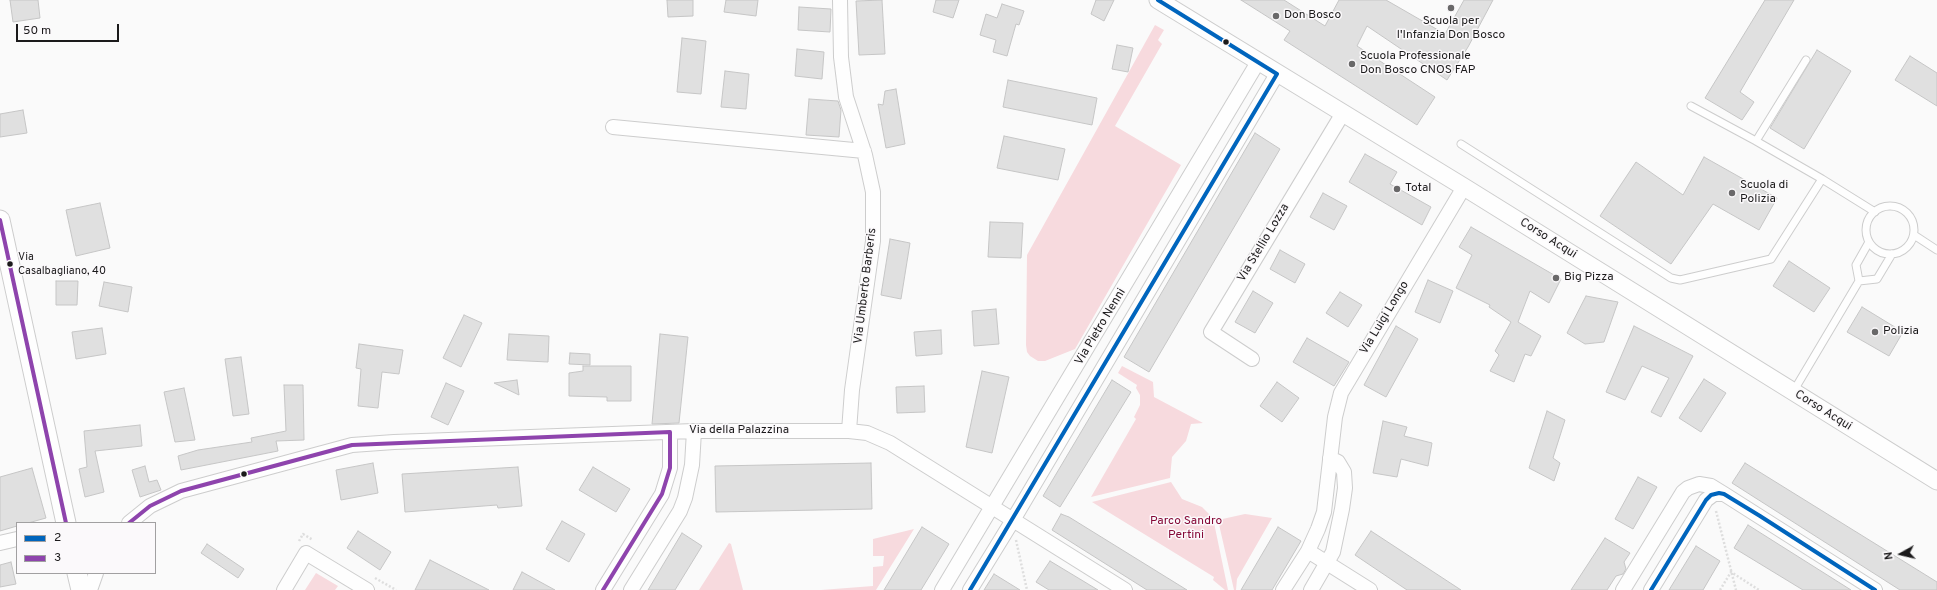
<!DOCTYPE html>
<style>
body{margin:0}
#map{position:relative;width:1937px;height:590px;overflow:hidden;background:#fafafa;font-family:Overpass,sans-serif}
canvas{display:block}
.legend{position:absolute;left:16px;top:522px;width:140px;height:52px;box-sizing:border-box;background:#fbf9fb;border:1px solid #a1a0a1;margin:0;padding:5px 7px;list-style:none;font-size:12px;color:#1b1a1b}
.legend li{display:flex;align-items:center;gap:8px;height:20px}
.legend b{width:20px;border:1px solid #a1a0a1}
.north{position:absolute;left:1881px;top:534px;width:40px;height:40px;-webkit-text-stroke:3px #fbf9fb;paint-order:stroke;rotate:262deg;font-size:11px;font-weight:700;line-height:16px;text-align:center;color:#1b1a1b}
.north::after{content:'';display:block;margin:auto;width:14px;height:18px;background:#1b1a1b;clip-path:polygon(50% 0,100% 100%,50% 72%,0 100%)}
.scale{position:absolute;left:16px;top:24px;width:103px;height:18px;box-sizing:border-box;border:2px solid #1b1a1b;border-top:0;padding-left:5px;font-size:12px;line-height:14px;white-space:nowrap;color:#1b1a1b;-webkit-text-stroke:3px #fbf9fb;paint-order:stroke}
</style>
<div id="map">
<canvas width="1937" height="590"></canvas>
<ul class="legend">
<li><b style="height:5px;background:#0065bd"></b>2</li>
<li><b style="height:5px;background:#8e44ad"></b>3</li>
</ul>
<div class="north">N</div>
<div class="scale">50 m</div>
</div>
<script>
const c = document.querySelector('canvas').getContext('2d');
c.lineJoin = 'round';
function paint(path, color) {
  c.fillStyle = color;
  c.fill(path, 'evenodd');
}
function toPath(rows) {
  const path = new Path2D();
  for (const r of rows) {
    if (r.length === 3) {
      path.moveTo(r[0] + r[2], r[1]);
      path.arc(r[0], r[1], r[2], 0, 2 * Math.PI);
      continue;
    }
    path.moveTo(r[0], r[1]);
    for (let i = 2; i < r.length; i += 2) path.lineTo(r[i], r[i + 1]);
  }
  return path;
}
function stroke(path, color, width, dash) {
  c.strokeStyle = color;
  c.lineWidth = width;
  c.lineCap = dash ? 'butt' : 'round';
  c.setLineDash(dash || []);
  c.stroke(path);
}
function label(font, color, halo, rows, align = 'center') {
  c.font = font + ' Overpass,sans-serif';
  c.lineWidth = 3;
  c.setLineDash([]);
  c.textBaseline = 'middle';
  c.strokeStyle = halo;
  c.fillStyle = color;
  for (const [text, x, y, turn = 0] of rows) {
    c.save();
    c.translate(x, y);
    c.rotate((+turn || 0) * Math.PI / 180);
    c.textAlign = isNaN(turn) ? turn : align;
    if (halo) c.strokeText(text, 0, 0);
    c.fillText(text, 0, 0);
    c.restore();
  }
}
paint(toPath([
 [1155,25,1164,30,1158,40,1162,44,1115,126,1181,165,1075,349,1045,361,1038,361,1030,356,1027,352,1026,345,1027,255],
 [1122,366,1153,382,1154,397,1203,423,1191,424,1186,441,1172,457,1170,478,1091,497,1136,419,1134,417,1140,405,1140,395,1136,388,1137,385,1118,373],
 [1171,482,1182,499,1202,507,1213,518,1228,590,1225,590,1213,580,1214,577,1092,502],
 [1245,514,1272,518,1237,579,1236,590,1234,590,1218,520],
 [914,529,876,590,821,590,873,586,873,567,883,566,884,556,873,556,873,539],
 [729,543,731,544,743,590,699,590],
 [316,573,338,586,335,590,305,590]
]), '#f7dade');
const building = toPath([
 [10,0,38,0,40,18,13,22,10,0],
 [667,0,693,0,693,16,668,17,667,0],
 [726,0,758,0,756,16,724,12,726,0],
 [882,0,885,54,859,55,856,1,882,0],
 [936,0,959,0,953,18,933,12,936,0],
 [1096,0,1114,0,1104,21,1091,14,1096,0],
 [1241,0,1284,0,1325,26,1339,0,1386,0,1445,34,1464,0,1493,0,1468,47,1447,80,1367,26,1357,46,1435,97,1417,125,1284,40,1290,31,1241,0],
 [1765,0,1794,0,1740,92,1754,102,1742,120,1705,98,1765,0],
 [1002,4,1024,11,1019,25,1016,24,1007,56,993,52,996,40,980,35,986,14,997,18,1002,4],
 [799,7,831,9,830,32,798,30,799,7],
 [682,38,706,41,701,94,677,92,682,38],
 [1117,45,1133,48,1128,72,1112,69,1117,45],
 [797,49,824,52,822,79,795,76,797,49],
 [1817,50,1851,71,1804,149,1770,128,1817,50],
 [1910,56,1937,73,1937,106,1895,80,1910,56],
 [725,71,749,74,746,109,721,107,725,71],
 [1008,80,1097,98,1092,125,1003,107,1008,80],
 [896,89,905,144,886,148,878,104,883,105,885,91,896,89],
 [809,99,838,101,841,110,839,137,806,135,809,99],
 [23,110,27,133,0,137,0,114,23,110],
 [1255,133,1280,149,1149,372,1124,357,1255,133],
 [1004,136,1065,149,1058,180,997,168,1004,136],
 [1365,154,1397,172,1390,184,1431,207,1422,225,1349,182,1365,154],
 [1704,157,1777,198,1759,230,1713,204,1671,264,1600,216,1636,162,1683,195,1704,157],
 [1323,193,1347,206,1334,230,1310,217,1323,193],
 [100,203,110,248,76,256,66,210,100,203],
 [990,222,1023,223,1021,258,988,257,990,222],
 [1471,227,1561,279,1549,303,1530,291,1518,322,1541,336,1531,356,1525,354,1514,382,1490,371,1499,355,1495,351,1511,322,1489,307,1490,305,1456,288,1472,255,1459,247,1471,227],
 [890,239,910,243,901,299,881,295,890,239],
 [1280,250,1305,264,1295,283,1270,269,1280,250],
 [1789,261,1830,288,1814,312,1773,286,1789,261],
 [1428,280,1453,291,1440,323,1415,312,1428,280],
 [56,281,78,281,77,305,56,305,56,281],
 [104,282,132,287,128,312,99,306,104,282],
 [1253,291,1273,303,1255,333,1235,322,1253,291],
 [1340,292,1362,305,1348,327,1326,313,1340,292],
 [1586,296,1618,302,1604,342,1585,344,1567,333,1586,296],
 [1862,307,1903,332,1889,356,1847,332,1862,307],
 [996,309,999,344,974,346,972,311,996,309],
 [464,315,482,323,461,367,443,358,464,315],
 [1396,326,1418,339,1386,397,1364,385,1396,326],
 [1634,326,1693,356,1661,417,1651,412,1669,378,1642,366,1625,400,1606,392,1634,326],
 [102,328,106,354,76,359,72,332,102,328],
 [941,330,942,354,916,356,914,332,941,330],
 [509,334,549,336,548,362,507,360,509,334],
 [660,334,688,337,679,423,652,424,660,334],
 [1307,338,1349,362,1334,386,1293,362,1307,338],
 [359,344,403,350,399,374,382,372,378,408,358,406,361,369,356,368,359,344],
 [570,353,590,354,590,365,569,364,570,353],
 [241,357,249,414,233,416,225,359,241,357],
 [583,366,631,366,631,401,607,401,607,397,569,396,569,373,583,371,583,366],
 [982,371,1009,377,992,453,966,447,982,371],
 [1704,379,1726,393,1701,432,1679,418,1704,379],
 [517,380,519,395,494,383,517,380],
 [1112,380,1131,392,1060,507,1043,496,1112,380],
 [1277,382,1299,398,1282,422,1260,406,1277,382],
 [446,383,464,391,448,425,431,417,446,383],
 [284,385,303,385,304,440,276,441,278,451,181,470,178,456,198,450,252,442,251,438,286,431,284,385],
 [924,386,925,412,897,413,896,387,924,386],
 [184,388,195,440,175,442,164,392,184,388],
 [1547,411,1565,420,1553,458,1560,463,1554,481,1529,468,1547,411],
 [1383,421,1407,427,1404,436,1432,443,1428,466,1401,459,1397,477,1373,473,1383,421],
 [140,425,142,446,95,451,104,492,85,497,79,469,87,467,84,431,140,425],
 [373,463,378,493,341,500,336,470,373,463],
 [871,463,872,509,716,512,715,466,871,463],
 [1745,463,1937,582,1937,590,1900,590,1732,483,1745,463],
 [145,466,149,482,157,480,161,490,140,497,132,470,145,466],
 [518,467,522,506,498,508,497,505,405,512,402,474,518,467],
 [593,467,630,489,616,512,579,490,593,467],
 [32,468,46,518,28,523,17,523,17,526,0,531,0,477,32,468],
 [1638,477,1657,487,1633,529,1615,519,1638,477],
 [1061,514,1069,517,1187,590,1147,590,1052,530,1061,514],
 [562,521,585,534,569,562,546,549,562,521],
 [1748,525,1851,590,1803,590,1734,548,1748,525],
 [922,527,949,544,921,590,884,590,922,527],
 [1278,527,1301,541,1272,590,1241,590,1278,527],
 [358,531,391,552,380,570,347,548,358,531],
 [1371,531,1461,590,1407,590,1355,555,1371,531],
 [682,533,702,546,675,590,648,590,682,533],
 [1605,538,1630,553,1624,562,1626,569,1623,574,1616,576,1607,590,1571,590,1605,538],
 [207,544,244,569,238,578,201,553,207,544],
 [1696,546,1720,561,1703,590,1669,590,1696,546],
 [430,560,489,590,415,590,430,560],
 [1050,561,1098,590,1049,590,1036,582,1050,561],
 [11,562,16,584,0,587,0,565,11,562],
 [522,572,555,590,513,590,522,572],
 [994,574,1020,590,984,590,994,574]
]);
paint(building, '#e0e0e0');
stroke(building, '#c6c6c6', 1);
const service = toPath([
 [1691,106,1756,141,1822,179],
 [1756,141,1806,60],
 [1461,144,1671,278,1680,280,1771,259,1822,179,1875,212],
 [1890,230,24],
 [1914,235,1937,250],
 [1859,281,1877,279,1892,254],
 [1793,392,1859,281,1856,265,1869,242]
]);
const minor = toPath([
 [840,0,841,57,846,97,865,155,873,192,873,241,852,390,849,431],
 [613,127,864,151],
 [1252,359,1211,332,1343,113],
 [129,523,150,506,181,491,352,445,394,442,694,431,849,431,867,433,890,443,1125,590],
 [0,543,17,539],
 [1308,551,1370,590],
 [90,590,96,573],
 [284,590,306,553,367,590],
 [603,590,662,494,670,468,670,432],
 [631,590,680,511,685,498,692,465,694,431],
 [942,590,1258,62],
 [970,590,1013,520,1277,74],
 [1283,590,1308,551,1318,529,1324,512,1335,417,1341,393,1464,187],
 [1311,590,1333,552,1342,509,1345,488,1344,472,1338,462,1330,458],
 [1623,590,1683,492,1688,488,1699,484,1711,486,1724,494,1875,590],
 [1651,590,1706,500,1714,494,1724,494]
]);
const tertiary = toPath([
 [1158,0,1464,187,1937,481]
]);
const secondary = toPath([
 [0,220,66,523],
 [77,573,81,590]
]);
stroke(service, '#cdcdcd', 9);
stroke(minor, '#cdcdcd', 16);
stroke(tertiary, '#cdcdcd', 19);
stroke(secondary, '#cdcdcd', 21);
stroke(toPath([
 [1716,511,1736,590],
 [1016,540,1027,590],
 [299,541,303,534,313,540],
 [375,578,396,590],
 [1720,590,1731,572,1759,590]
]), '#dedede', 2.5, [2, 2]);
stroke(service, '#fefefe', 7);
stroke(minor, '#fefefe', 14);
stroke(tertiary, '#fefefe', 17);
stroke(secondary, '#fefefe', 19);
stroke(toPath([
 [970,590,1277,74,1158,0],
 [1651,590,1706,500,1711,495,1719,493,1724,494,1760,516,1875,590]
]), '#0065bd', 4);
stroke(toPath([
 [0,220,66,523],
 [129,523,150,506,181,491,352,445,670,432,670,468,662,494,603,590]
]), '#8e44ad', 4);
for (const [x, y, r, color] of [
 [1451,8,4,"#696869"],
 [1276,16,4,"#696869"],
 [1226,42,3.5,"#1b1a1b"],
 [1352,64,4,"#696869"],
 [1397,189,4,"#696869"],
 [1732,193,4,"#696869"],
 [10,264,3.5,"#1b1a1b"],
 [1556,278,4,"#696869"],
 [1875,332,4,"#696869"],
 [244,474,3.5,"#1b1a1b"]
]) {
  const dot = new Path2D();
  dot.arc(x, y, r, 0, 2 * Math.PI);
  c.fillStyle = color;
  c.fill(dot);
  stroke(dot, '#fbf9fb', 1.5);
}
label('11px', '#1b1a1b', '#fbf9fb', [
 ["Via",18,258],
 ["Casalbagliano, 40",18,272]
], 'left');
label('12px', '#1b1a1b', '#fbf9fb', [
 ["Don Bosco",1284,16],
 ["Scuola per",1451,22,"center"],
 ["l'Infanzia Don Bosco",1451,36,"center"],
 ["Scuola Professionale",1360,57],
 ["Don Bosco CNOS FAP",1360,71],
 ["Scuola di",1740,186],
 ["Polizia",1740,200],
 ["Total",1405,189],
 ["Big Pizza",1564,278],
 ["Polizia",1883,332]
], 'left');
label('12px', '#1b1a1b', '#fbf9fb', [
 ["Corso Acqui",1548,239,32],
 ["Via Stellio Lozza",1264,243,-59],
 ["Via Umberto Barberis",866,286,-83],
 ["Via Luigi Longo",1385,318,-59],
 ["Via Pietro Nenni",1101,327,-59],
 ["Corso Acqui",1823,411,32],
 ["Via della Palazzina",739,431]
]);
label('12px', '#850836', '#fbf9fb', [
 ["Parco Sandro",1186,522],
 ["Pertini",1186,536]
]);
</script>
